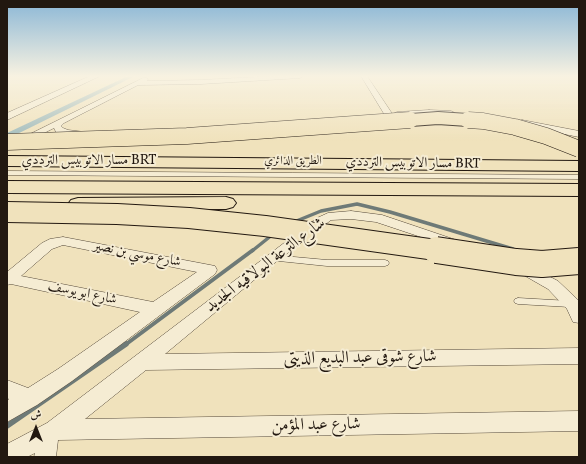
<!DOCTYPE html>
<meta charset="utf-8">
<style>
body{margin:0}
#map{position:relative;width:586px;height:464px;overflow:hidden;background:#f0e2bc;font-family:Vollkorn,Amiri,serif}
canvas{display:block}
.frame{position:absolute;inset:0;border:8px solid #221810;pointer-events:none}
.north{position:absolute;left:16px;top:408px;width:40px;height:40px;-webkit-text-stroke:3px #f5ecd3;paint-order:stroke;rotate:0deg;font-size:11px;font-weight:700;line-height:16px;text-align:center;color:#221810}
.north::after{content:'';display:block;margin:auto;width:14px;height:18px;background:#221810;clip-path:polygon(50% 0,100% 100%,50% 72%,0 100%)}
</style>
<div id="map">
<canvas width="586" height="464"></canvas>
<div class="frame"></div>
<div class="north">ش</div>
</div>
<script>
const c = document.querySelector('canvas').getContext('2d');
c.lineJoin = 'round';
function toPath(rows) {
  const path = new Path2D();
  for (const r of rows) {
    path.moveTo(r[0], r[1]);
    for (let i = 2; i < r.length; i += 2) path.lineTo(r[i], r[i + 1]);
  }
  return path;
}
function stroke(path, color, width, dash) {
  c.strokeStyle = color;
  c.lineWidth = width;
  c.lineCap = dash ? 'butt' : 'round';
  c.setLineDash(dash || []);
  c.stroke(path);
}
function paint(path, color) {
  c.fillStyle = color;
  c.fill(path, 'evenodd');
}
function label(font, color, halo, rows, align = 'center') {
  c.font = font + ' Vollkorn,Amiri,serif';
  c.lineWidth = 4;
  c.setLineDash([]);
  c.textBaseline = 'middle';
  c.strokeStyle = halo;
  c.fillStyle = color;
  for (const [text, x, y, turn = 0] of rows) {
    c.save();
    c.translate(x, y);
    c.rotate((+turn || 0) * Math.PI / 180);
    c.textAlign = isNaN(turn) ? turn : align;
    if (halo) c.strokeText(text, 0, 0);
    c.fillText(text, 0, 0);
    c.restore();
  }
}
stroke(toPath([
 [294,222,321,211,357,204,390,212,513,249],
 [252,251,272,235]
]), '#6e7a77', 3.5);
stroke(toPath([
 [125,345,253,250]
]), '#6e7a77', 4);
stroke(toPath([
 [7,426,126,344]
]), '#6e7a77', 5.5);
paint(toPath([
 [128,76,135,76,7,139,7,133,128,76]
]), '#a0bbbc');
const service = toPath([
 [7,171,579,175,579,179,7,175,7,171],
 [272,255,327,260,385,260,388,261,389,263,388,265,385,266,327,266,269,260,268,258,269,256,272,255],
 [518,298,570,301,573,302,574,304,573,306,570,307,518,304,515,303,514,301,515,299,518,298]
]);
const minor = toPath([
 [273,76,303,76,300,78,201,84,138,85,64,123,61,126,63,128,68,130,85,132,86,134,85,136,64,135,56,132,54,128,26,142,23,143,18,140,143,78,147,78,148,79,147,81,201,80,273,76],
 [361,76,367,76,393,115,392,117,386,117,361,76],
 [429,110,451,111,455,113,451,115,429,114,397,116,393,114,397,112,429,110],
 [522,120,579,131,579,137,519,125,518,123,519,121,522,120],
 [351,211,382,215,456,240,458,243,456,246,451,247,376,222,351,219,331,220,277,261,165,354,579,348,579,364,146,370,85,419,579,411,579,431,58,440,56,457,34,457,35,453,27,457,7,457,7,444,47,423,317,218,328,213,351,211],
 [63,237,210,265,215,266,217,270,215,274,72,381,37,405,7,422,7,401,9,399,7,398,7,380,28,388,58,369,140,312,11,284,7,285,7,272,42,243,50,239,63,237],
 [63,245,197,272,153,302,21,276,52,249,63,245],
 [525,264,558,281,579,301,579,323,573,322,567,309,548,289,520,273,518,269,520,265,525,264]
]);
const tertiary = toPath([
 [90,76,100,76,7,120,7,113,90,76]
]);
const motorway = toPath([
 [7,156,579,161,579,171,7,166,7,156],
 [7,181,579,184,579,196,7,193,7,181],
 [226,197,233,199,236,203,233,207,226,209,78,210,71,208,68,204,71,200,78,198,226,197]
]);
stroke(service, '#564a3b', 1);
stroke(minor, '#564a3b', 1);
stroke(tertiary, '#564a3b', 1);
stroke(motorway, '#221810', 2);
paint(service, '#f5ecd3');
paint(minor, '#f5ecd3');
paint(tertiary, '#f5ecd3');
paint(motorway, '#f0e2bc');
const motorwayBridgeFar3 = toPath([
 [397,121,438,118,483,121]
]);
const motorwayBridgeFar2 = toPath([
 [468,120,483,121,515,127,546,136,579,149],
 [7,142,187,136,410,120]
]);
const motorwayBridgeFar1 = toPath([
 [7,212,117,214,189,218,265,226,443,251]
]);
const motorwayBridge = toPath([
 [436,250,516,262,542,264,579,261]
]);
stroke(motorwayBridgeFar3, '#221810', 14, []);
stroke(motorwayBridgeFar2, '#221810', 17, []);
stroke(motorwayBridgeFar1, '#221810', 22, []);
stroke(motorwayBridge, '#221810', 28, []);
stroke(motorwayBridgeFar3, '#f0e2bc', 12);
stroke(motorwayBridgeFar2, '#f0e2bc', 16);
stroke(motorwayBridgeFar1, '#f0e2bc', 20);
stroke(motorwayBridge, '#f0e2bc', 26);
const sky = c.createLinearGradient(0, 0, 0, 141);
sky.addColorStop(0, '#8bb7d6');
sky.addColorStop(0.54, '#f8f2e1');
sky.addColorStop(1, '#f8f2e100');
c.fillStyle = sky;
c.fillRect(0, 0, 586, 141);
label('12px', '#221810', '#f5ecd3', [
 ["الطريق الدائري",293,162]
]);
label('14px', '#221810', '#f5ecd3', [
 ["مسار الاتوبيس الترددي BRT",89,161],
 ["مسار الاتوبيس الترددي BRT",413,164,1],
 ["شارع موسي بن نصير",137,255,11],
 ["شارع ابو يوسف",82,294,12]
]);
label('17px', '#221810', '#f5ecd3', [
 ["شارع الترعة البولاقيه الجديد",266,266,-37],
 ["شارع شوقى عبد البديع الذيتى",360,359,-1],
 ["شارع عبد المؤمن",316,426,-1]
]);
</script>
